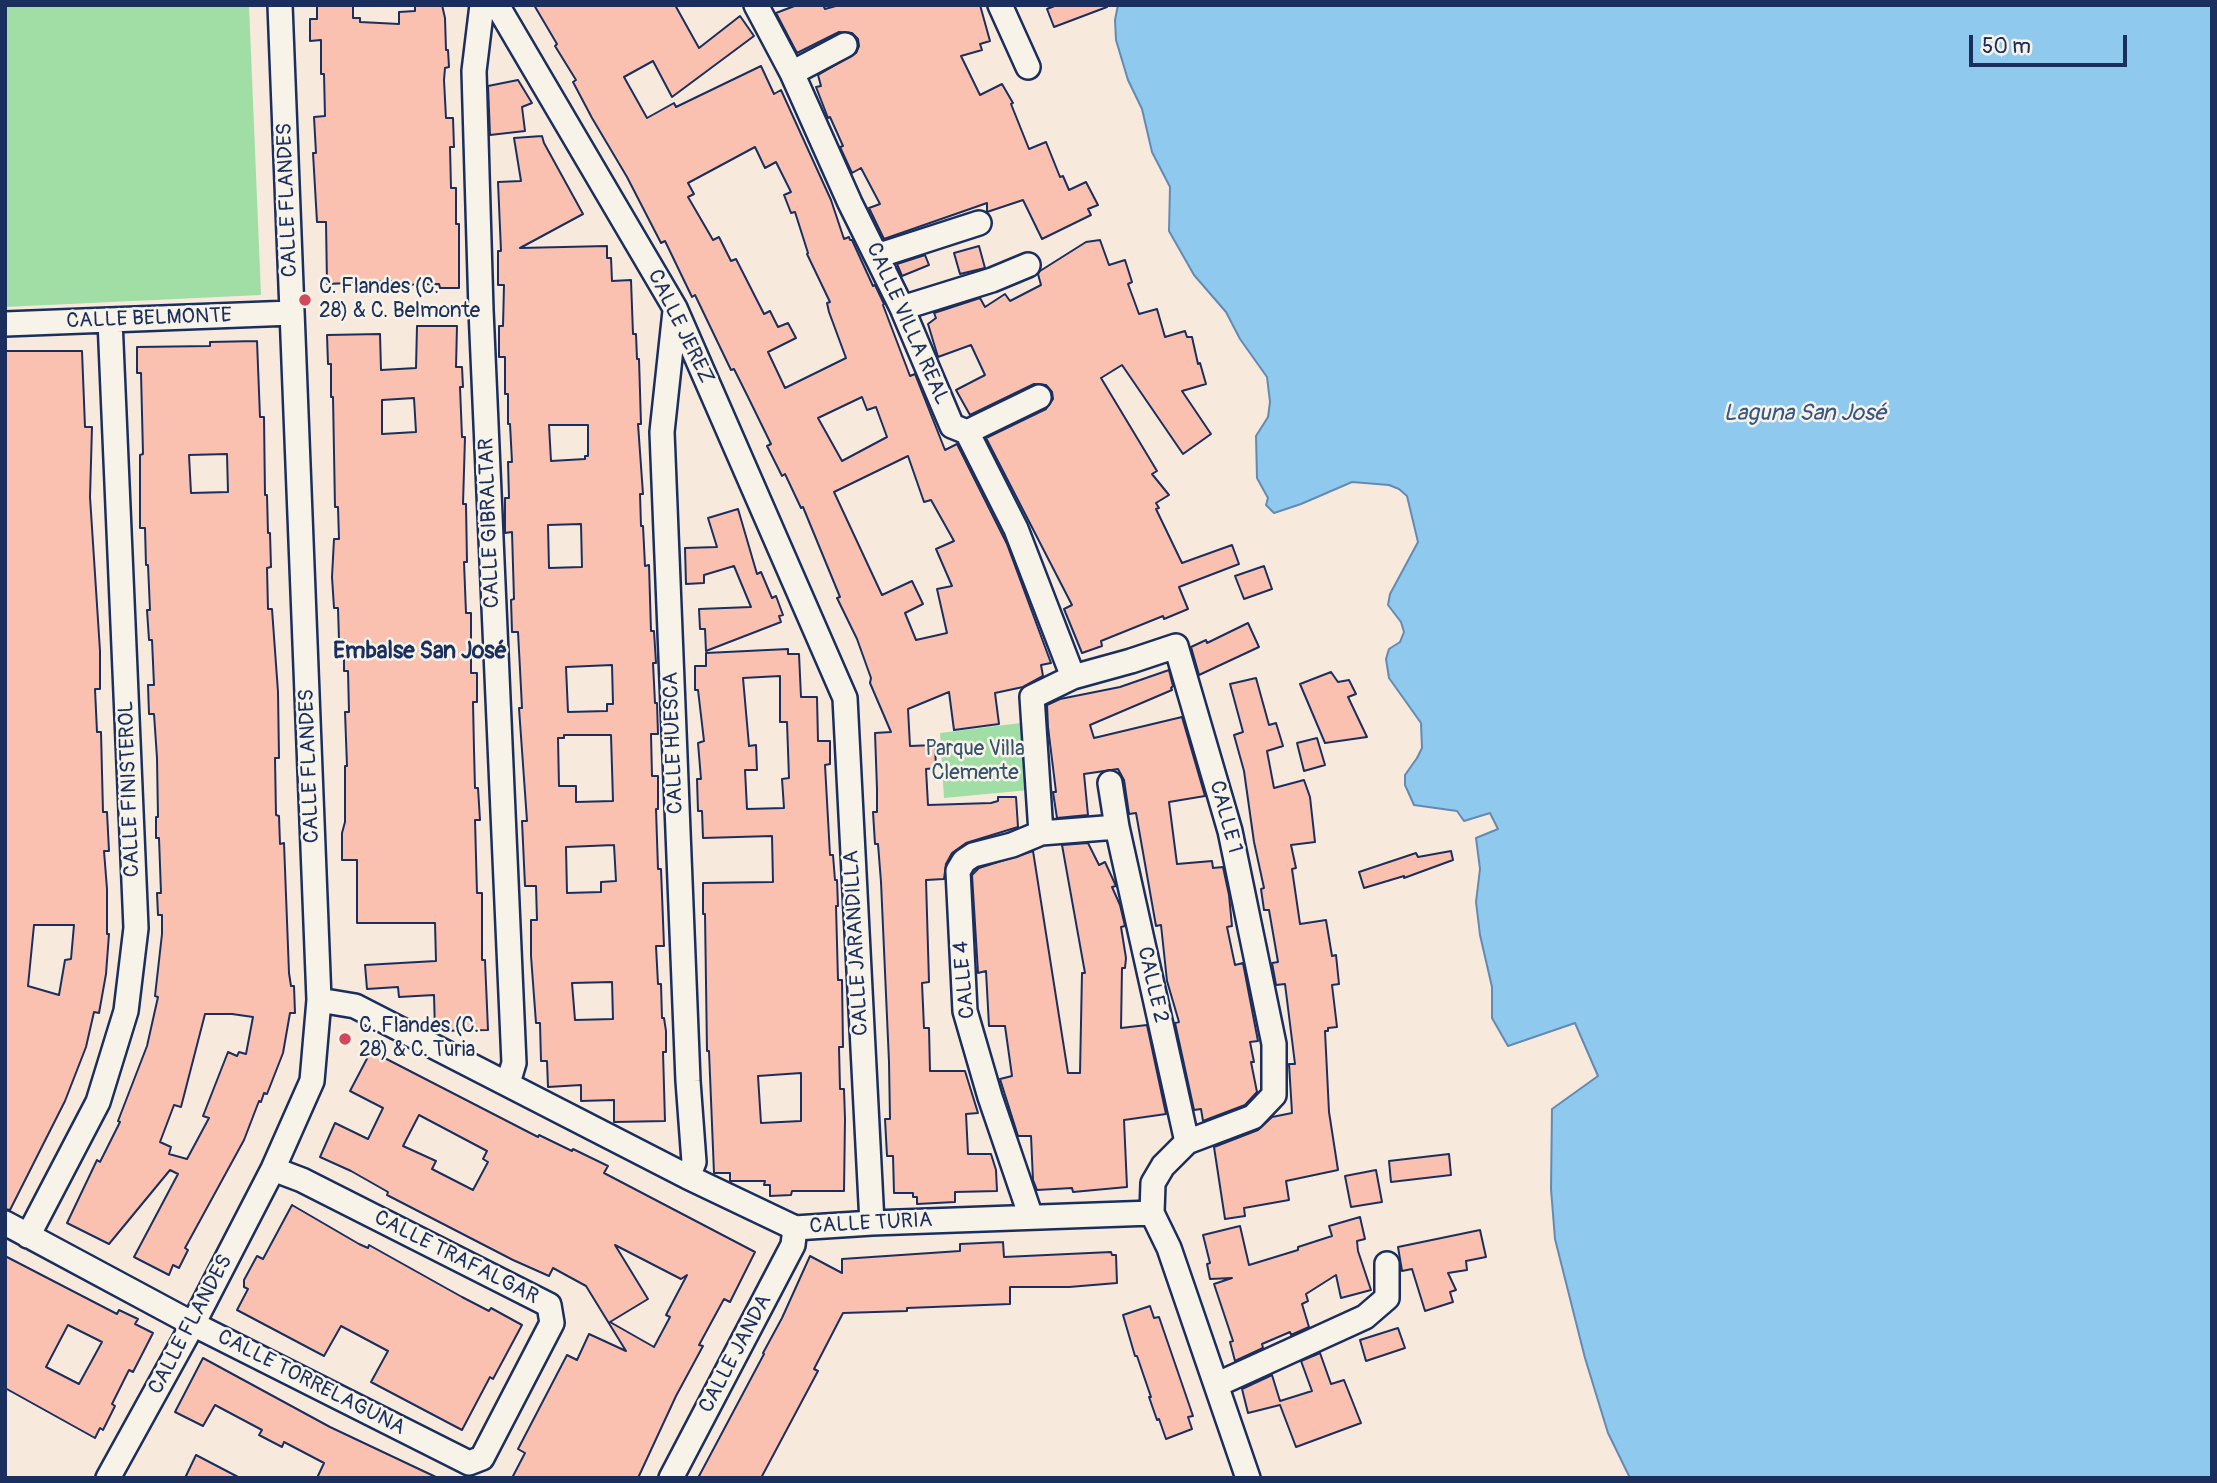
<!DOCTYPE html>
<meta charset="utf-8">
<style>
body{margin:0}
#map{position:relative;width:2217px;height:1483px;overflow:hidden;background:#f8e9dd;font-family:Pangolin,sans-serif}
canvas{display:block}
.frame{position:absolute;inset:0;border:7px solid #1b2f5e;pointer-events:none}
.scale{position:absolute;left:1969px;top:35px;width:158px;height:32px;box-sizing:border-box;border:4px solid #1b2f5e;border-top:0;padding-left:9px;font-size:21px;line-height:24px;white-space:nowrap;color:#1b2f5e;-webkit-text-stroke:5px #f7f3e8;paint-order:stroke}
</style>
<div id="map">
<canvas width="2217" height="1483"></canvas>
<div class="frame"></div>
<div class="scale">50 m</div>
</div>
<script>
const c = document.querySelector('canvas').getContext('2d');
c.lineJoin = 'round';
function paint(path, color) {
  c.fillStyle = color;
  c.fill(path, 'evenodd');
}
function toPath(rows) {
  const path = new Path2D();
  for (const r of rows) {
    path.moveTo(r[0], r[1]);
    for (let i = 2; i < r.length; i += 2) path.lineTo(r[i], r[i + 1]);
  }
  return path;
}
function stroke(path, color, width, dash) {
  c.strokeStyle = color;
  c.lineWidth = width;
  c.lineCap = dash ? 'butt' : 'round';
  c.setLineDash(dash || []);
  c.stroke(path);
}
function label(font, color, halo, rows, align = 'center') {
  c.font = font + ' Pangolin,sans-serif';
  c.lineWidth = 5;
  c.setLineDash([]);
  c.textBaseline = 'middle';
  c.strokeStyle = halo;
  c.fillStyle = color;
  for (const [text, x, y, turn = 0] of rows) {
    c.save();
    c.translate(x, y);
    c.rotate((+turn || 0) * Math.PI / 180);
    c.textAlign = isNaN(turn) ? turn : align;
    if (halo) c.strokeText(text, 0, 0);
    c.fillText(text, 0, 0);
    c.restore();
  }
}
paint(toPath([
 [5,5,249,5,261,295,5,307],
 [1021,723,1029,790,944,798,940,733]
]), '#a0dea6');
const water = toPath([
 [1118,5,2212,5,2212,1478,1630,1478,1608,1433,1585,1358,1555,1239,1551,1189,1552,1109,1598,1076,1575,1023,1508,1046,1492,1018,1492,987,1480,935,1476,902,1480,869,1476,838,1498,829,1490,813,1464,821,1457,811,1414,805,1405,785,1405,775,1417,758,1422,748,1421,723,1389,678,1386,659,1389,649,1400,642,1404,632,1401,622,1388,605,1390,594,1418,542,1407,496,1399,489,1389,485,1352,482,1301,504,1274,513,1266,505,1268,498,1257,478,1256,436,1268,417,1270,402,1267,377,1240,339,1226,312,1194,275,1169,231,1170,187,1152,152,1142,109,1128,80,1116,40,1115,20,1118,5]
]);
paint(water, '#8fc9ee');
stroke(water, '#618bb4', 2);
const building = toPath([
 [317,5,353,5,353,18,360,18,360,22,399,24,399,12,415,11,415,5,442,5,445,18,446,50,448,50,449,67,445,68,444,80,446,118,453,118,454,147,450,147,451,188,456,188,456,224,459,224,459,288,440,288,439,284,396,285,395,281,327,284,326,222,317,222,313,153,316,153,314,117,325,116,324,74,321,74,321,40,310,41,310,19,317,19,317,5],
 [534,5,675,5,699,48,740,16,754,36,672,97,653,61,624,77,647,118,674,103,676,107,761,66,774,94,781,90,831,200,844,239,849,237,850,240,852,240,873,286,875,285,884,304,883,305,910,376,915,374,945,450,957,444,1007,544,1051,663,1041,665,1043,676,1023,687,995,693,999,724,954,730,949,692,908,709,910,746,935,745,936,768,926,769,928,805,991,803,998,801,998,797,1016,797,1018,827,966,843,952,853,946,864,944,879,926,880,929,982,922,983,924,1028,929,1028,930,1071,965,1071,978,1113,966,1114,968,1154,991,1154,996,1170,997,1191,955,1192,955,1202,917,1204,917,1197,913,1197,913,1193,894,1193,893,1156,887,1156,885,1119,890,1119,889,1062,881,882,878,844,875,844,873,812,877,812,877,789,875,733,891,732,870,683,871,678,857,639,837,598,840,597,803,507,801,508,785,474,782,476,767,446,771,444,748,397,734,369,731,370,695,295,692,297,665,241,661,243,627,177,592,118,573,82,576,80,555,46,557,44,534,5],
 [755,147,765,168,776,162,791,192,784,195,791,213,795,212,808,253,807,254,830,302,827,303,829,312,846,358,785,388,768,352,796,338,788,323,778,327,770,311,764,314,736,259,731,261,719,237,713,240,688,197,694,194,688,183,755,147],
 [862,397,867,410,876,407,887,437,842,461,818,418,862,397],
 [908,456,924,502,931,500,954,541,936,549,952,586,937,589,947,633,916,640,905,613,923,604,912,581,882,595,834,492,908,456],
 [797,5,823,5,825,9,839,5,980,5,990,41,980,44,982,50,961,56,980,95,1002,84,1013,103,1011,104,1029,149,1046,142,1060,177,1063,176,1069,190,1086,182,1098,205,1088,209,1091,215,1042,239,1023,200,987,212,987,203,884,239,869,208,880,204,861,168,852,173,840,147,843,146,830,117,828,118,816,87,821,86,818,75,856,53,859,46,858,39,852,33,839,32,797,53,776,13,797,5],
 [1057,5,1106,5,1107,7,1054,27,1047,9,1057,5],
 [518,80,532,103,522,107,525,131,490,135,488,86,518,80],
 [542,136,544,143,583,214,520,248,607,246,607,258,611,258,612,281,631,280,633,334,636,334,637,359,639,359,641,424,638,424,643,494,640,494,641,526,643,526,645,566,649,565,651,631,654,631,656,663,653,663,655,703,657,703,658,734,651,734,652,776,658,776,658,809,656,809,658,869,661,869,664,946,656,946,658,984,661,984,662,1018,664,1018,666,1031,666,1052,663,1052,665,1121,614,1122,614,1100,581,1101,581,1085,548,1087,547,1061,541,1061,540,1023,536,1023,531,956,531,920,537,920,536,886,525,886,522,821,527,821,519,708,522,708,520,669,518,632,512,632,511,600,514,599,512,532,505,533,505,498,509,498,508,462,512,462,510,424,508,424,508,394,505,394,505,357,499,357,499,326,503,326,504,285,498,285,498,251,501,251,498,182,521,181,514,138,542,136],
 [549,425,588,425,588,456,585,456,585,459,551,461,549,425],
 [581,524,582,567,549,568,548,525,581,524],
 [612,665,613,704,607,704,607,711,568,712,566,667,612,665],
 [564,735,611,735,613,801,576,802,576,786,559,786,558,738,564,738,564,735],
 [614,845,616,881,601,882,601,892,567,893,566,847,614,845],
 [612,982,613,1019,575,1020,572,983,612,982],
 [1100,240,1109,265,1125,260,1132,282,1128,284,1139,314,1157,309,1165,337,1185,331,1187,337,1192,337,1198,364,1200,363,1206,384,1182,391,1211,434,1183,454,1122,365,1101,378,1157,471,1152,474,1169,495,1156,503,1159,508,1156,509,1182,563,1232,545,1239,564,1179,587,1188,609,1164,619,1163,616,1101,641,1102,646,1082,653,1064,609,1072,605,986,438,1046,409,1053,399,1052,392,1046,385,1034,384,970,415,956,390,985,375,971,345,938,357,928,324,936,318,934,313,980,298,985,307,1005,294,1010,301,1041,285,1038,274,1040,271,1086,242,1100,240],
 [979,246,985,268,960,274,954,253,979,246],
 [925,255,929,265,902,276,897,264,925,255],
 [417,326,457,326,456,367,462,367,463,387,460,387,462,437,465,437,463,504,466,504,467,562,464,562,466,613,471,613,471,673,477,673,477,702,473,702,474,750,475,788,478,788,480,820,475,820,477,893,482,893,482,960,485,960,488,1030,435,1031,434,995,399,997,398,987,367,989,365,965,436,961,435,923,357,923,357,860,342,860,342,833,345,822,345,766,347,766,345,712,349,712,348,671,344,671,344,639,339,640,338,608,334,608,332,577,334,539,339,539,338,507,335,507,333,397,331,397,331,364,328,364,327,335,380,334,381,370,416,368,417,326],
 [414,398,416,432,382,434,382,400,414,398],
 [257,341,260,417,264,417,265,495,267,495,268,533,270,533,271,567,267,568,268,609,272,609,278,692,279,758,275,758,276,815,279,816,280,844,284,843,289,973,291,986,294,986,295,1013,290,1013,283,1053,267,1094,264,1093,261,1102,259,1101,244,1140,185,1248,188,1250,179,1268,173,1265,169,1275,134,1257,178,1174,170,1170,109,1244,67,1223,97,1160,100,1162,120,1122,118,1121,147,1046,158,997,155,996,162,934,162,915,158,915,157,893,161,893,159,838,156,838,156,817,158,817,157,758,154,714,149,714,148,685,154,685,152,640,149,640,147,610,150,610,148,565,146,565,145,528,140,528,140,455,143,454,141,373,137,373,137,347,210,346,210,342,257,341],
 [227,454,228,492,191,493,189,455,227,454],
 [205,1014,232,1014,253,1017,246,1054,239,1052,237,1056,228,1052,203,1116,209,1118,187,1159,169,1154,171,1147,160,1142,174,1105,181,1107,205,1014],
 [5,351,82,351,85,427,92,427,90,497,100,651,100,689,95,689,97,732,101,732,103,812,107,812,109,851,104,851,107,889,107,934,109,934,106,974,99,1013,94,1012,86,1047,65,1101,10,1210,5,1209,5,351],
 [34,925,74,925,71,959,65,960,59,995,28,986,34,925],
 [738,509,757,574,761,572,772,598,776,596,783,615,779,616,781,622,706,651,705,629,700,629,699,609,751,607,734,566,704,575,704,583,686,584,685,548,717,547,708,518,738,509],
 [1264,566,1272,589,1244,599,1235,576,1264,566],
 [1248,623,1259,647,1199,675,1191,647,1206,640,1207,643,1248,623],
 [788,649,788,654,799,654,801,697,817,697,818,741,830,741,830,764,825,765,830,855,833,855,835,880,837,880,838,906,836,906,838,980,842,980,843,1047,839,1047,840,1089,844,1089,845,1119,844,1191,792,1191,791,1195,770,1196,770,1185,764,1185,765,1181,730,1181,730,1173,714,1173,709,1051,707,1051,705,914,703,914,703,883,773,882,772,836,703,838,702,811,698,811,697,779,701,779,698,743,704,741,698,690,695,690,695,666,706,666,706,653,788,649],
 [780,676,780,722,787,722,789,778,782,779,784,808,747,809,745,770,757,770,756,745,749,746,743,678,780,676],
 [801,1073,801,1121,761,1123,758,1076,801,1073],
 [1169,670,1173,686,1171,688,1172,690,1090,725,1094,738,1182,717,1205,796,1169,802,1177,864,1212,861,1213,868,1223,867,1229,895,1232,926,1227,927,1235,965,1243,963,1258,1041,1250,1042,1254,1062,1251,1062,1257,1092,1245,1105,1203,1121,1201,1109,1194,1110,1175,1023,1179,1022,1167,981,1161,925,1156,926,1136,813,1129,814,1124,780,1118,769,1084,774,1088,815,1057,818,1053,792,1056,792,1048,727,1047,705,1060,699,1120,687,1169,670],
 [1331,672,1338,682,1349,680,1356,694,1348,697,1367,737,1325,743,1300,684,1331,672],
 [1256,678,1269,725,1276,723,1283,746,1267,751,1274,788,1304,780,1310,797,1315,842,1291,845,1296,868,1292,869,1300,924,1326,920,1332,956,1336,955,1339,984,1332,985,1337,1027,1328,1028,1328,1031,1325,1031,1329,1112,1338,1170,1286,1181,1289,1200,1244,1208,1245,1216,1225,1219,1214,1147,1258,1130,1272,1117,1292,1113,1289,1064,1295,1064,1285,984,1276,985,1272,963,1278,962,1269,910,1264,910,1261,889,1264,888,1254,842,1244,771,1234,735,1243,732,1230,684,1256,678],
 [1317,738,1325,765,1304,771,1297,743,1317,738],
 [1088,843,1099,865,1105,862,1116,886,1112,887,1120,905,1125,926,1121,927,1126,958,1125,968,1122,968,1121,1028,1147,1025,1166,1114,1124,1120,1127,1187,1073,1192,1072,1188,1037,1190,1033,1180,1031,1136,1018,1136,1000,1079,1012,1076,1005,1026,989,1026,986,971,978,973,972,875,979,868,1033,851,1068,1073,1080,1073,1082,973,1085,973,1062,845,1088,843],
 [1451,851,1453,860,1404,878,1404,876,1364,888,1359,872,1416,853,1418,857,1451,851],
 [371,1051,538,1137,539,1135,572,1151,573,1149,608,1166,604,1173,755,1252,730,1302,724,1299,699,1345,703,1346,676,1396,638,1478,512,1478,525,1453,518,1449,567,1355,577,1360,589,1334,626,1351,586,1286,553,1268,549,1276,513,1260,387,1195,388,1192,351,1171,320,1157,335,1123,368,1139,383,1108,350,1091,371,1051],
 [419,1115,487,1151,483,1159,488,1162,473,1190,432,1169,436,1161,403,1146,419,1115],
 [615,1245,681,1279,687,1275,666,1315,670,1317,654,1347,610,1322,648,1299,615,1245],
 [1449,1154,1451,1175,1391,1182,1389,1161,1449,1154],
 [1376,1170,1382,1202,1351,1207,1345,1176,1376,1170],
 [292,1205,359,1244,368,1248,369,1245,462,1297,489,1311,491,1308,522,1325,493,1379,490,1377,462,1430,371,1382,388,1351,341,1326,324,1356,237,1310,248,1289,244,1287,244,1280,257,1256,263,1259,292,1205],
 [1360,1217,1365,1239,1357,1241,1358,1251,1371,1290,1341,1298,1336,1275,1306,1294,1308,1301,1302,1304,1309,1327,1291,1335,1290,1332,1262,1344,1263,1348,1235,1361,1230,1342,1233,1341,1214,1284,1232,1278,1210,1279,1207,1264,1210,1263,1203,1235,1240,1226,1249,1265,1298,1250,1298,1247,1332,1236,1329,1226,1360,1217],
 [1480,1230,1486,1257,1466,1261,1467,1270,1448,1273,1456,1290,1450,1292,1453,1302,1425,1311,1412,1269,1402,1271,1398,1247,1480,1230],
 [1003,1242,1004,1257,1111,1252,1112,1255,1116,1255,1117,1283,1069,1287,1010,1287,1010,1304,907,1308,907,1311,843,1313,814,1369,818,1371,761,1478,698,1478,764,1354,763,1353,782,1318,810,1256,842,1273,842,1259,960,1251,960,1244,1003,1242],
 [5,1256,117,1314,119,1310,138,1319,135,1324,153,1333,133,1372,129,1370,112,1404,115,1406,103,1430,100,1428,95,1438,5,1388,5,1256],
 [68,1325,102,1342,79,1384,46,1367,68,1325],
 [1150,1306,1154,1318,1159,1317,1193,1416,1188,1417,1192,1429,1166,1439,1159,1419,1157,1420,1149,1397,1151,1397,1137,1356,1135,1356,1123,1315,1150,1306],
 [1398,1328,1405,1348,1366,1361,1360,1340,1398,1328],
 [1320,1353,1331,1384,1344,1380,1361,1423,1296,1447,1280,1405,1248,1413,1242,1389,1272,1375,1280,1401,1312,1391,1301,1361,1320,1353],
 [203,1358,330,1427,438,1478,317,1478,324,1463,284,1442,282,1447,259,1435,262,1430,215,1405,203,1426,175,1412,203,1358],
 [196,1455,240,1478,185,1478,196,1455]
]);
paint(building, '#fac0b0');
stroke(building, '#1b2f5e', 2);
const minor = toPath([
 [482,5,474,71,481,310,514,1063,508,1083],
 [497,5,675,308,845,698,872,1223],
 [756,5,792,73,850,203,902,308,952,426,967,432,1016,529,1073,677],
 [1000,5,1028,67],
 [792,73,845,45],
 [877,256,979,223],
 [902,308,992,280,1028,265],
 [675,311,662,432,688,1081,694,1162,688,1177],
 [5,324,292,313],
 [967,432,1039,397],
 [1110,783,1117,827,1187,1142],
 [1041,833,1032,697,1073,677,1131,661,1176,646,1230,831,1274,1044,1274,1095,1253,1117,1187,1142,1163,1166,1153,1183,1152,1213],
 [319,1000,355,1006,688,1177,795,1228,872,1223,1152,1213,1169,1248,1248,1478],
 [1031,1217,990,1097,965,1011,958,871,964,861,973,855,1012,845,1041,833,1117,827],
 [5,1223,193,1324,469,1463,482,1458,552,1323,549,1305,302,1180,273,1169],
 [28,1236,98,1102,126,1011,136,928,110,320],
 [1216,1385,1365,1317,1387,1298,1387,1264],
 [108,1478,193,1324,273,1169,312,1081,319,1000,280,5],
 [671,1478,793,1245,795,1228]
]);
stroke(minor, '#1b2f5e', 28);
stroke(minor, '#f7f3e8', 23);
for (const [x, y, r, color] of [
 [305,300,7,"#d1495b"],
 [345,1039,7,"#d1495b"]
]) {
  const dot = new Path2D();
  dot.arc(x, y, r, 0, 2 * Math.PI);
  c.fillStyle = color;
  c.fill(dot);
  stroke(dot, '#f7f3e8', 2.5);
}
label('21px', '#1b2f5e', '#f7f3e8', [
 ["CALLE FLANDES",288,200,-92],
 ["CALLE BELMONTE",149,319,-2],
 ["CALLE VILLA REAL",907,324,66],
 ["CALLE JEREZ",680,327,64],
 ["CALLE GIBRALTAR",490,523,-92],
 ["CALLE HUESCA",674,743,-92],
 ["CALLE FLANDES",310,766,-92],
 ["CALLE FINISTEROL",130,789,-92],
 ["CALLE 1",1225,817,75],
 ["CALLE JARANDILLA",857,943,-93],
 ["CALLE 4",965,980,-95],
 ["CALLE 2",1152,985,77],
 ["CALLE TURIA",871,1224,-3],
 ["CALLE TRAFALGAR",456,1258,27],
 ["CALLE FLANDES",191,1325,-62],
 ["CALLE JANDA",736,1354,-62],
 ["CALLE TORRELAGUNA",311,1383,27]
]);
label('21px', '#1b2f5e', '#f7f3e8', [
 ["C. Flandes (C.",319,288],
 ["28) & C. Belmonte",319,312],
 ["C. Flandes (C.",359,1027],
 ["28) & C. Turia",359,1051]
], 'left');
label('21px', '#36526c', '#f7f3e8', [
 ["Parque Villa",975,750],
 ["Clemente",975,774]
]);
label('italic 23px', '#385682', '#f7f3e8', [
 ["Laguna San José",1805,414]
]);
label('bold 23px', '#1b2f5e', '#f7f3e8', [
 ["Embalse San José",420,652]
]);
</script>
